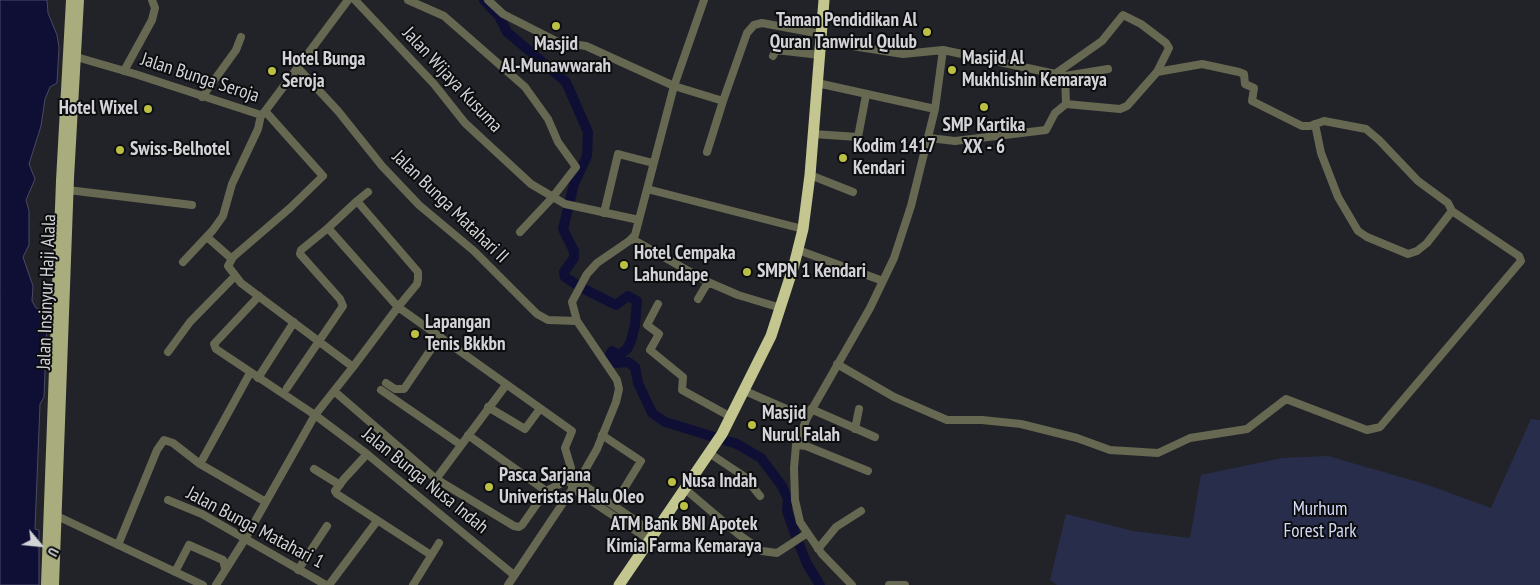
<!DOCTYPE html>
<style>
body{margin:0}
#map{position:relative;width:1540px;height:585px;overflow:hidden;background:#222328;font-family:"PT Sans Narrow",sans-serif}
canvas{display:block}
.north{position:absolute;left:15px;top:520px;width:50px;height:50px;-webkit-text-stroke:4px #0c0d0f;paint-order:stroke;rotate:118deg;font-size:14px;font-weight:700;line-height:20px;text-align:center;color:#d4d4d8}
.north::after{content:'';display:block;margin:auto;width:18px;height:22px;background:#d4d4d8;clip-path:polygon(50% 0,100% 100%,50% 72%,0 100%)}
</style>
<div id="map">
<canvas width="1540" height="585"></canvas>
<div class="north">U</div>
</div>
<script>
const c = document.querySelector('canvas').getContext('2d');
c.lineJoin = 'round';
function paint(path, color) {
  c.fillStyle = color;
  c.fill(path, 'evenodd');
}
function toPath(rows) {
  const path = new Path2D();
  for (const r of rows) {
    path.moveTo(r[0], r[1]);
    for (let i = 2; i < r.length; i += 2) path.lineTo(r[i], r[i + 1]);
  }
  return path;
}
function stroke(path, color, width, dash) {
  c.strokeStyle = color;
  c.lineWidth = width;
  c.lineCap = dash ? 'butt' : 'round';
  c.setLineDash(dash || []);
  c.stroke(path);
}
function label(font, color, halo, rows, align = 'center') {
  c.font = font + ' "PT Sans Narrow",sans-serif';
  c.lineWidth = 4;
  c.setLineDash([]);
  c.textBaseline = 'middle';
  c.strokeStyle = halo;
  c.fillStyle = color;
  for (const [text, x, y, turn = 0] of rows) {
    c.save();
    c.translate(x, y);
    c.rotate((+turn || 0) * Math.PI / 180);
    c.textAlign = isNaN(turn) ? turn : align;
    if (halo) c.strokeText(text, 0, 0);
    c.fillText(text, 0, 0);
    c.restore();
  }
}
paint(toPath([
 [1531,419,1540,420,1540,585,1057,585,1050,580,1066,514,1133,531,1190,538,1201,475,1282,458,1328,456,1425,484,1491,508]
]), '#292d4c');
const water = toPath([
 [0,0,47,0,48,13,57,35,59,47,57,83,50,87,45,99,41,126,29,164,35,179,26,200,29,211,29,245,23,257,33,286,32,301,36,308,46,313,47,318,44,397,40,404,35,529,39,530,39,585,0,585,0,0]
]);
paint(water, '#0f0f36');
stroke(water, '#4a4a67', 1);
stroke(toPath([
 [484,0,499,16,507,32,566,82,588,132,587,156,574,184,563,229,574,251,574,258,564,272,565,277,582,288,616,305,628,296,637,301,635,325,631,341,627,349,619,355,612,351,609,357,615,363,628,362,635,367,638,383,652,413,665,422,737,444,761,458,782,486,788,499,787,511,797,539,807,564,820,585]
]), '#0f0f36', 10);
stroke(toPath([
 [355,0,434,84,465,123,531,184,565,204,639,220],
 [408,0,444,16,525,87,548,119,558,142,576,167,552,198,520,232],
 [488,0,503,14,558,42,586,46,674,86,723,101,747,33,754,25,762,23,821,34],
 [821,41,903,54,943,50,1065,76,1066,104,1120,109,1127,106,1157,72,1169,48,1166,43,1141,24,1123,15,1102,41,1055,74],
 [73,56,135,74,261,115],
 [773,56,776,50,820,55],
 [297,67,338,111,382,166,419,205,474,251,537,314,548,320,577,321],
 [124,71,152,20,155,8,152,0],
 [1157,72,1202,64,1239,72,1244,74,1245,84,1254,88,1252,101,1302,126,1310,126,1324,121,1366,129,1379,140,1418,181,1448,203,1452,211],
 [1065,76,1108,69],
 [817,83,935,109,943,50],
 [202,97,236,50,241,37],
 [265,111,323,176,290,208,233,257,228,266,241,283,353,367],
 [263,114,348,0],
 [813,134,858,137,866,95],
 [929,138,955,141,1046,130,1055,113,1066,104],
 [707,152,723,101],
 [810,175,853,192],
 [647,189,803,229],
 [68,190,192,205],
 [357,201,368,192],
 [604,213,618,154,653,163],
 [207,237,232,259],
 [632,239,708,282],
 [798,250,883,281],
 [183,262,213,230,223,216,232,184,258,129,261,115],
 [259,296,214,344,216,349,315,415,367,454,514,575],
 [698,299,708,282,738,295,781,308],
 [658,304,647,325,659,334,650,350,683,377,682,390,731,417],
 [168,352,190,322,235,276],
 [837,364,894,397,947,420,982,420,1021,424,1077,438,1110,450,1158,453,1190,438,1247,429,1286,399,1367,430,1380,427,1521,261,1519,256,1452,211,1427,243,1417,251,1408,254,1367,237,1358,231,1338,197,1321,153,1315,124],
 [258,378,294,322],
 [386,383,395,389,404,389,440,336],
 [287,388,343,306,340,299,300,254,301,250,328,228],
 [381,390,461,445],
 [334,391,436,479,514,526,519,527,522,525,546,491],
 [745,391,807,418,796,445,794,468,795,500,800,522,822,554,852,585],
 [488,407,525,429,539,410],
 [811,409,875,437],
 [807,418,870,308,894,258,911,206,935,109],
 [855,429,859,409],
 [468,435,546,491,564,482,578,481,655,534],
 [602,435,641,461,614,505],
 [796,445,806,446,868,471],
 [709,453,745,477,760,496],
 [367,454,344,479,335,491,337,494,431,555],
 [200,464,250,373],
 [314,469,340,485],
 [436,479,506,385],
 [572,483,572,488,651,541],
 [685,489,738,534,762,551,777,553,806,534],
 [168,500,202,514,326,585],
 [57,516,203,585],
 [118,545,157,450,164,440,173,443,200,464,264,501],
 [818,549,836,527,861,511],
 [298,570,327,526],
 [175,572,189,545,223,560,225,568],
 [216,585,245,539,315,415,353,367,398,307,417,284,418,279,418,272,357,201,328,228,398,307,572,431,565,448,571,468,569,481],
 [329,585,377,521],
 [413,585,439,543],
 [508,585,585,470,597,449,616,402,619,389,617,380,577,321,572,302,587,274,597,263,629,241,635,235,674,86,704,0],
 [889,585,905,585]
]), '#666851', 8);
stroke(toPath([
 [46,585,61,181,71,0],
 [54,585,69,178,79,0]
]), '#a9ac7d', 10);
stroke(toPath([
 [619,585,722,434,771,336,794,265,803,229,810,175,824,0]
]), '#c3c78f', 11);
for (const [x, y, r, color] of [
 [556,26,5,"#bbc044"],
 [927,32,5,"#bbc044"],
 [952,70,5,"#bbc044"],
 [272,71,5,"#bbc044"],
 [984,107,5,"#bbc044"],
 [148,109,5,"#bbc044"],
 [120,150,5,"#bbc044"],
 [843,158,5,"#bbc044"],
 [624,265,5,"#bbc044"],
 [747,272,5,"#bbc044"],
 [415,334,5,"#bbc044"],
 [752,425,5,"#bbc044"],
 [672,482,5,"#bbc044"],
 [489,487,5,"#bbc044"],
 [684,506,5,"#bbc044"]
]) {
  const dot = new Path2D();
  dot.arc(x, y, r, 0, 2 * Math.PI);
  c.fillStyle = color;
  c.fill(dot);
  stroke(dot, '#0c0d0f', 2);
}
label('bold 19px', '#d4d4d8', '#0c0d0f', [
 ["Taman Pendidikan Al",917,21,"right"],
 ["Quran Tanwirul Qulub",917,43,"right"],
 ["Masjid",556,45,"center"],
 ["Al-Munawwarah",556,67,"center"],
 ["Masjid Al",962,59],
 ["Mukhlishin Kemaraya",962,81],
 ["Hotel Bunga",282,60],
 ["Seroja",282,82],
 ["Hotel Wixel",138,109,"right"],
 ["SMP Kartika",984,126,"center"],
 ["XX - 6",984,148,"center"],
 ["Kodim 1417",853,147],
 ["Kendari",853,169],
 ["Swiss-Belhotel",130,150],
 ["Hotel Cempaka",634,254],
 ["Lahundape",634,276],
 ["SMPN 1 Kendari",757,272],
 ["Lapangan",425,323],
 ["Tenis Bkkbn",425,345],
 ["Masjid",762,414],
 ["Nurul Falah",762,436],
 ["Pasca Sarjana",499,476],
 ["Univeristas Halu Oleo",499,498],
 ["Nusa Indah",682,482],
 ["ATM Bank BNI Apotek",684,525,"center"],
 ["Kimia Farma Kemaraya",684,547,"center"]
], 'left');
label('19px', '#d4d4d8', '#0c0d0f', [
 ["Jalan Bunga Seroja",200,78,18],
 ["Jalan Wijaya Kusuma",452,80,47],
 ["Jalan Bunga Matahari II",450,207,44],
 ["Jalan Insinyur Haji Alala",47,292,-88],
 ["Jalan Bunga Nusa Indah",425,481,39],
 ["Jalan Bunga Matahari 1",255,528,28]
]);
label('19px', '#d4daf8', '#0c0d0f', [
 ["Murhum",1320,510],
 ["Forest Park",1320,532]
]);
</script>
